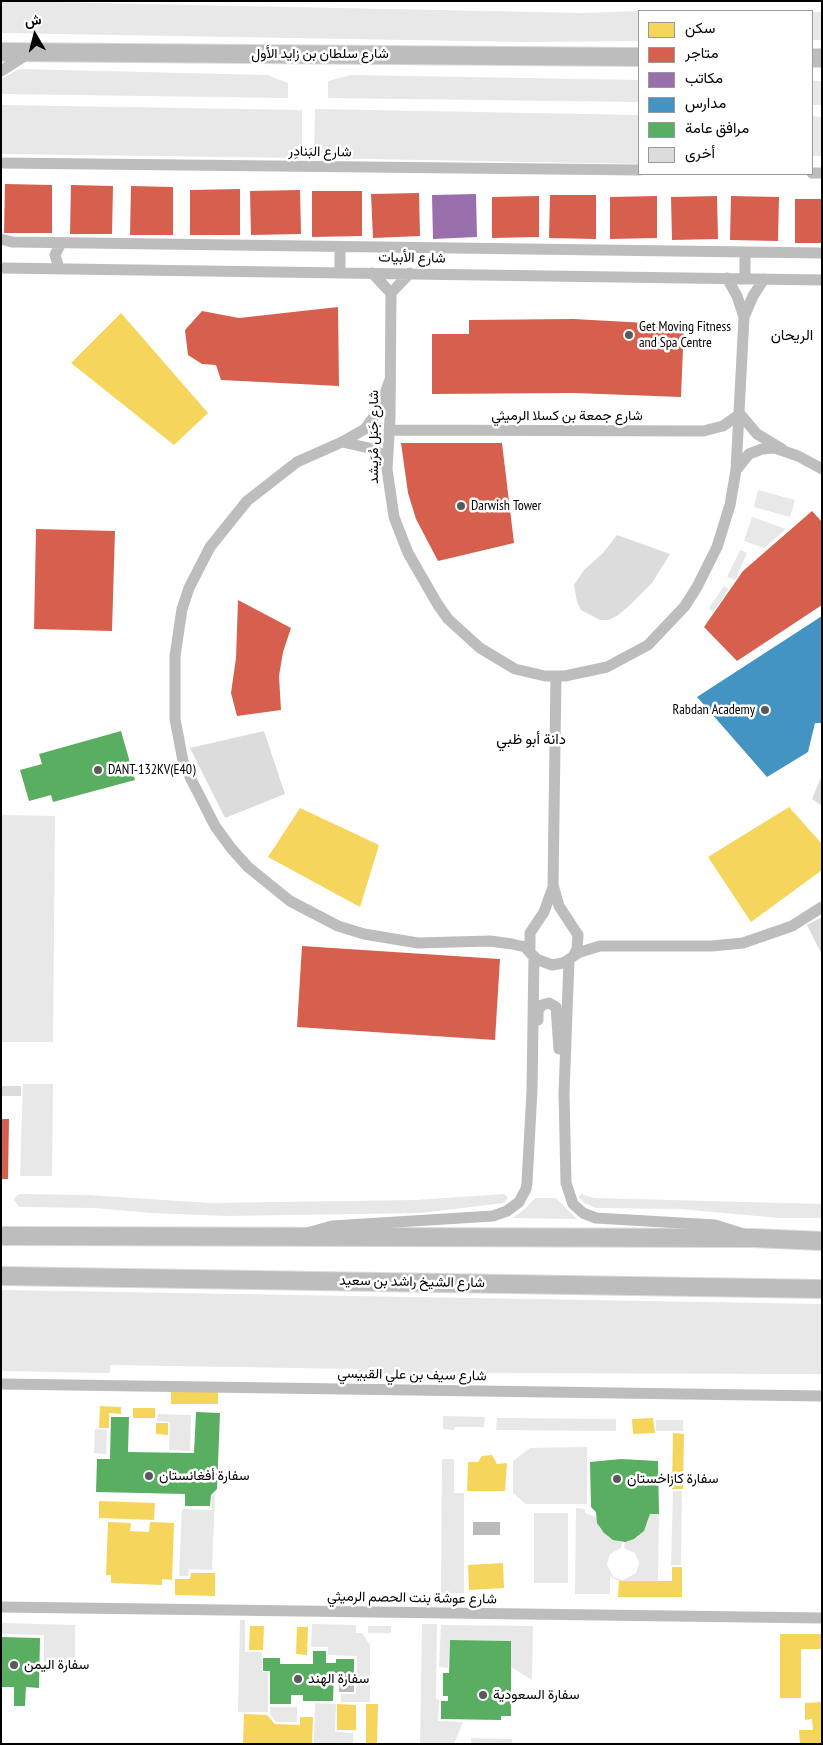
<!DOCTYPE html>
<meta charset="utf-8">
<style>
body{margin:0}
#map{position:relative;width:823px;height:1745px;overflow:hidden;background:#fff;font-family:"PT Sans Narrow",Vazirmatn,sans-serif}
canvas{display:block}
.frame{position:absolute;inset:0;border:2px solid #000;pointer-events:none}
.legend{position:absolute;left:638px;top:10px;width:175px;height:165px;box-sizing:border-box;background:#fff;border:1px solid #999;margin:0;padding:6px 9px;list-style:none;font-size:15px;color:#000}
.legend li{display:flex;align-items:center;gap:10px;height:25px}
.legend b{width:25px;border:1px solid #999}
.north{position:absolute;left:10px;top:10px;width:50px;height:50px;-webkit-text-stroke:4px #fff;paint-order:stroke;rotate:352deg;font-size:14px;font-weight:700;line-height:20px;text-align:center;color:#000}
.north::after{content:'';display:block;margin:auto;width:18px;height:22px;background:#000;clip-path:polygon(50% 0,100% 100%,50% 72%,0 100%)}
</style>
<div id="map">
<canvas width="823" height="1745"></canvas>
<div class="frame"></div>
<ul class="legend">
<li><b style="height:14px;background:#f6d55c"></b>سكن</li>
<li><b style="height:14px;background:#d6604d"></b>متاجر</li>
<li><b style="height:14px;background:#9970ab"></b>مكاتب</li>
<li><b style="height:14px;background:#4393c3"></b>مدارس</li>
<li><b style="height:14px;background:#5aae61"></b>مرافق عامة</li>
<li><b style="height:14px;background:#dcdcdc"></b>أخرى</li>
</ul>
<div class="north">ش</div>
</div>
<script>
const c = document.querySelector('canvas').getContext('2d');
c.lineJoin = 'round';
function paint(path, color) {
  c.fillStyle = color;
  c.fill(path, 'evenodd');
}
function toPath(rows) {
  const path = new Path2D();
  for (const r of rows) {
    path.moveTo(r[0], r[1]);
    for (let i = 2; i < r.length; i += 2) path.lineTo(r[i], r[i + 1]);
  }
  return path;
}
function stroke(path, color, width, dash) {
  c.strokeStyle = color;
  c.lineWidth = width;
  c.lineCap = dash ? 'butt' : 'round';
  c.setLineDash(dash || []);
  c.stroke(path);
}
function label(font, color, halo, rows, align = 'center') {
  c.font = font + ' "PT Sans Narrow",Vazirmatn,sans-serif';
  c.lineWidth = 5;
  c.setLineDash([]);
  c.textBaseline = 'middle';
  c.strokeStyle = halo;
  c.fillStyle = color;
  for (const [text, x, y, turn = 0] of rows) {
    c.save();
    c.translate(x, y);
    c.rotate((+turn || 0) * Math.PI / 180);
    c.textAlign = isNaN(turn) ? turn : align;
    if (halo) c.strokeText(text, 0, 0);
    c.fillText(text, 0, 0);
    c.restore();
  }
}
paint(toPath([
 [1,1,582,13,639,11,639,41,525,42,1,33],
 [718,10,790,11,649,11],
 [812,12,822,12,822,40,812,40],
 [19,69,267,75,288,83,288,98,2,94,1,79],
 [351,75,639,80,639,102,328,98,328,81],
 [812,81,822,81,822,105,812,105],
 [1,105,302,110,302,158,1,154],
 [315,109,639,115,639,164,314,158],
 [812,116,822,117,822,156,812,156],
 [758,490,795,500,790,517,754,507],
 [752,517,786,529,764,548,744,541],
 [740,550,747,553,735,580,727,577],
 [724,586,729,589,713,612,709,608],
 [1,815,55,816,53,1042,1,1042],
 [23,1084,53,1084,52,1176,20,1176],
 [20,1194,87,1195,211,1203,416,1200,504,1194,508,1198,504,1203,421,1213,226,1216,152,1213,95,1208,19,1207,14,1200,16,1196],
 [581,1194,594,1198,822,1204,822,1218,779,1218,680,1209,596,1208,584,1203,579,1197],
 [535,1198,556,1198,577,1219,512,1218,525,1209],
 [1,1290,822,1304,822,1374,467,1373,466,1382,358,1378,358,1369,110,1365,110,1373,1,1371],
 [158,1414,191,1415,190,1451,169,1450,170,1422,157,1421],
 [443,1416,485,1417,484,1427,455,1427,454,1430,443,1429],
 [497,1418,616,1419,616,1431,496,1430],
 [656,1420,683,1420,683,1431,656,1431],
 [95,1429,107,1430,106,1454,94,1453],
 [587,1447,587,1504,526,1504,513,1493,513,1461,530,1448],
 [442,1459,454,1459,454,1493,464,1493,464,1593,441,1593],
 [673,1491,682,1491,681,1565,671,1565],
 [215,1494,212,1570,189,1569,188,1576,179,1576,182,1509,212,1510,212,1497],
 [576,1508,585,1509,585,1513,596,1517,600,1528,608,1537,622,1542,621,1548,610,1554,607,1564,613,1577,623,1580,636,1573,639,1563,635,1553,624,1548,625,1542,639,1536,647,1524,650,1514,658,1514,659,1510,658,1581,619,1581,610,1577,610,1594,575,1594],
 [534,1513,568,1513,568,1583,534,1583],
 [240,1620,245,1620,245,1652,262,1652,262,1672,268,1672,268,1712,238,1712],
 [1,1623,75,1625,75,1666,44,1665,44,1635,1,1634],
 [312,1624,356,1625,356,1633,362,1633,370,1645,370,1702,341,1702,341,1694,356,1694,357,1656,328,1655,328,1647,311,1647],
 [422,1624,437,1624,436,1699,439,1700,438,1721,463,1722,454,1744,420,1744],
 [441,1625,533,1626,532,1680,511,1667,511,1641,450,1640,448,1668,439,1667],
 [368,1626,391,1626,391,1633,368,1633],
 [315,1703,336,1704,335,1732,353,1733,353,1744,314,1744],
 [270,1707,297,1707,297,1722,276,1722,270,1714],
 [471,1738,512,1739,512,1744,471,1744]
]), '#e8e8e8');
paint(toPath([
 [473,1522,500,1522,500,1535,473,1535],
 [340,1673,354,1673,354,1692,339,1692]
]), '#bababa');
paint(toPath([
 [121,313,208,413,174,445,71,363],
 [789,807,822,844,822,870,751,922,708,857],
 [300,808,379,845,360,907,268,857],
 [171,1391,218,1392,218,1404,171,1404],
 [100,1406,121,1407,121,1414,109,1413,109,1428,99,1428],
 [133,1408,155,1408,155,1418,133,1418],
 [653,1418,655,1433,633,1434,632,1419],
 [156,1423,168,1423,168,1435,156,1434],
 [673,1433,684,1434,683,1489,672,1489],
 [492,1455,497,1464,507,1463,505,1491,467,1491,468,1462,478,1462,482,1456],
 [99,1501,155,1503,154,1520,99,1518],
 [108,1522,131,1523,130,1531,149,1532,150,1522,174,1523,172,1580,162,1579,162,1585,111,1583,111,1575,106,1575],
 [503,1563,504,1588,469,1590,468,1565],
 [672,1567,682,1567,682,1597,618,1597,619,1581,672,1581],
 [191,1573,215,1573,215,1596,175,1595,175,1579,190,1579],
 [250,1626,264,1626,263,1650,249,1650],
 [297,1627,308,1627,307,1655,296,1654],
 [780,1634,822,1634,822,1649,801,1649,801,1698,780,1698],
 [822,1702,822,1744,800,1744,799,1730,813,1730,812,1719,805,1720,805,1703],
 [337,1704,356,1705,356,1730,337,1730],
 [366,1704,378,1704,377,1744,366,1744],
 [244,1714,267,1715,275,1724,300,1725,300,1717,313,1717,312,1744,243,1744]
]), '#f6d55c');
paint(toPath([
 [5,184,52,185,52,233,4,233],
 [71,185,113,186,112,234,70,234],
 [131,186,173,187,173,235,130,235],
 [240,189,240,235,190,235,190,190],
 [300,190,301,234,251,235,250,191],
 [312,191,362,191,362,236,312,237],
 [419,193,420,236,373,238,371,194],
 [550,195,596,195,596,239,549,238],
 [539,196,539,237,492,238,492,197],
 [657,196,657,238,610,239,610,197],
 [717,196,718,239,672,240,671,197],
 [731,196,779,197,778,241,730,240],
 [795,199,822,199,822,243,795,243],
 [338,307,339,386,221,380,216,365,202,364,188,355,185,330,202,311,239,318],
 [573,319,684,325,681,397,574,393,432,394,432,334,469,334,469,320],
 [401,443,502,443,514,543,438,561,416,519,408,493],
 [812,511,822,522,822,605,737,661,704,627,743,571],
 [36,529,115,531,112,631,34,629],
 [238,600,291,628,283,652,279,676,281,710,237,716,231,693,236,658],
 [302,946,500,959,495,1040,297,1027],
 [1,1119,9,1119,8,1179,1,1179]
]), '#d6604d');
paint(toPath([
 [476,194,477,237,433,239,432,195]
]), '#9970ab');
paint(toPath([
 [822,616,822,723,815,723,808,752,767,777,697,697]
]), '#4393c3');
paint(toPath([
 [121,731,135,780,53,802,51,795,29,801,20,770,42,764,39,754],
 [196,1412,220,1413,217,1489,211,1495,210,1506,185,1506,185,1494,96,1492,97,1459,110,1459,111,1417,129,1417,128,1452,194,1453],
 [621,1459,658,1461,659,1514,650,1514,644,1531,634,1539,625,1542,613,1540,604,1533,597,1523,596,1512,591,1507,590,1462],
 [1,1637,40,1638,39,1688,26,1687,25,1706,14,1706,14,1687,1,1687],
 [450,1640,511,1641,511,1716,501,1716,501,1720,441,1719,441,1701,448,1701,448,1696,443,1696,443,1673,449,1673],
 [313,1651,326,1651,326,1663,336,1663,336,1659,354,1659,354,1673,334,1673,333,1701,303,1701,303,1695,291,1695,291,1704,270,1704,270,1671,263,1671,263,1658,280,1658,280,1664,313,1664]
]), '#5aae61');
paint(toPath([
 [617,535,670,554,652,583,629,606,617,616,608,620,600,620,581,610,577,602,574,585,584,570,603,553],
 [264,731,285,794,225,818,190,748],
 [822,775,822,806,812,799],
 [822,917,822,955,807,925],
 [1,1086,21,1086,21,1096,1,1096]
]), '#dcdcdc');
const primary = toPath([
 [1,52,639,57],
 [812,58,822,58],
 [1,1236,753,1238,822,1241],
 [1,1276,822,1289]
]);
stroke(primary, '#dbdbdb', 20);
stroke(toPath([
 [1,71,29,53],
 [1,163,639,170],
 [812,173,822,173],
 [1,239,12,242,822,253],
 [1,268,822,280],
 [59,268,55,255,61,243],
 [340,272,340,247],
 [372,273,391,293],
 [745,279,745,252],
 [391,293,390,418,387,469,394,517,408,553,438,605,448,619,480,648,515,669,545,676,565,676,607,667,648,645,685,606,697,587,717,547,730,505,736,470,744,317,737,296,727,278],
 [391,293,410,273],
 [744,317,753,296,764,279],
 [389,382,380,408,365,429,342,442,297,462,247,501,210,547,189,588,182,609,175,656,175,719,183,761,191,779,215,826,231,848,248,867,290,901,338,926,364,934,418,943,490,941,512,944,525,947,536,959,552,965,563,963,580,952,600,946,712,946,743,943,792,926,822,907],
 [389,430,703,431,723,426,740,414,757,434,782,449],
 [342,442,369,448,387,457],
 [737,469,749,454,762,449,775,448,798,456,822,469],
 [556,676,553,885,559,906,578,935,577,949,574,955],
 [530,949,530,933,544,912,553,887],
 [569,960,564,1093,566,1183,573,1204,583,1213,596,1218,715,1225,747,1235],
 [538,1020,538,1011,542,1005,549,1003,556,1007,559,1049],
 [307,1233,332,1226,493,1216,507,1211,519,1202,526,1189,527,1183,532,1090,534,956],
 [1,1384,822,1396],
 [1,1607,822,1618]
]), '#bdbdbd', 11);
stroke(primary, '#bdbdbd', 18);
for (const [x, y, r, color] of [
 [629,335,5,"#595959"],
 [461,506,5,"#595959"],
 [765,710,5,"#595959"],
 [98,770,5,"#595959"],
 [149,1476,5,"#595959"],
 [617,1479,5,"#595959"],
 [14,1665,5,"#595959"],
 [298,1679,5,"#595959"],
 [483,1695,5,"#595959"]
]) {
  const dot = new Path2D();
  dot.arc(x, y, r, 0, 2 * Math.PI);
  c.fillStyle = color;
  c.fill(dot);
  stroke(dot, '#fff', 2);
}
label('14px', '#000', '#fff', [
 ["شارع سلطان بن زايد الأول",320,54],
 ["شارع البَنادِر",320,152,1],
 ["شارع الأبيات",412,258,1],
 ["شارع جمعة بن كسلا الرميثي",567,416],
 ["شارع جَبَل مُرَيشد",374,437,-90],
 ["شارع الشيخ راشد بن سعيد",412,1282,1],
 ["شارع سيف بن علي القبيسي",412,1375,1],
 ["شارع عوشة بنت الحصم الرميثي",412,1598,1]
]);
label('14px', '#000', '#fff', [
 ["Get Moving Fitness",639,327],
 ["and Spa Centre",639,343],
 ["Darwish Tower",471,506],
 ["Rabdan Academy",755,710,"right"],
 ["DANT-132KV(E40)",108,770],
 ["سفارة أفغانستان",159,1476],
 ["سفارة كازاخستان",627,1479],
 ["سفارة اليمن",24,1665],
 ["سفارة الهند",308,1679],
 ["سفارة السعودية",493,1695]
], 'left');
label('15px', '#000', '#fff', [
 ["الريحان",792,336],
 ["دانة أبو ظبي",531,740]
]);
</script>
